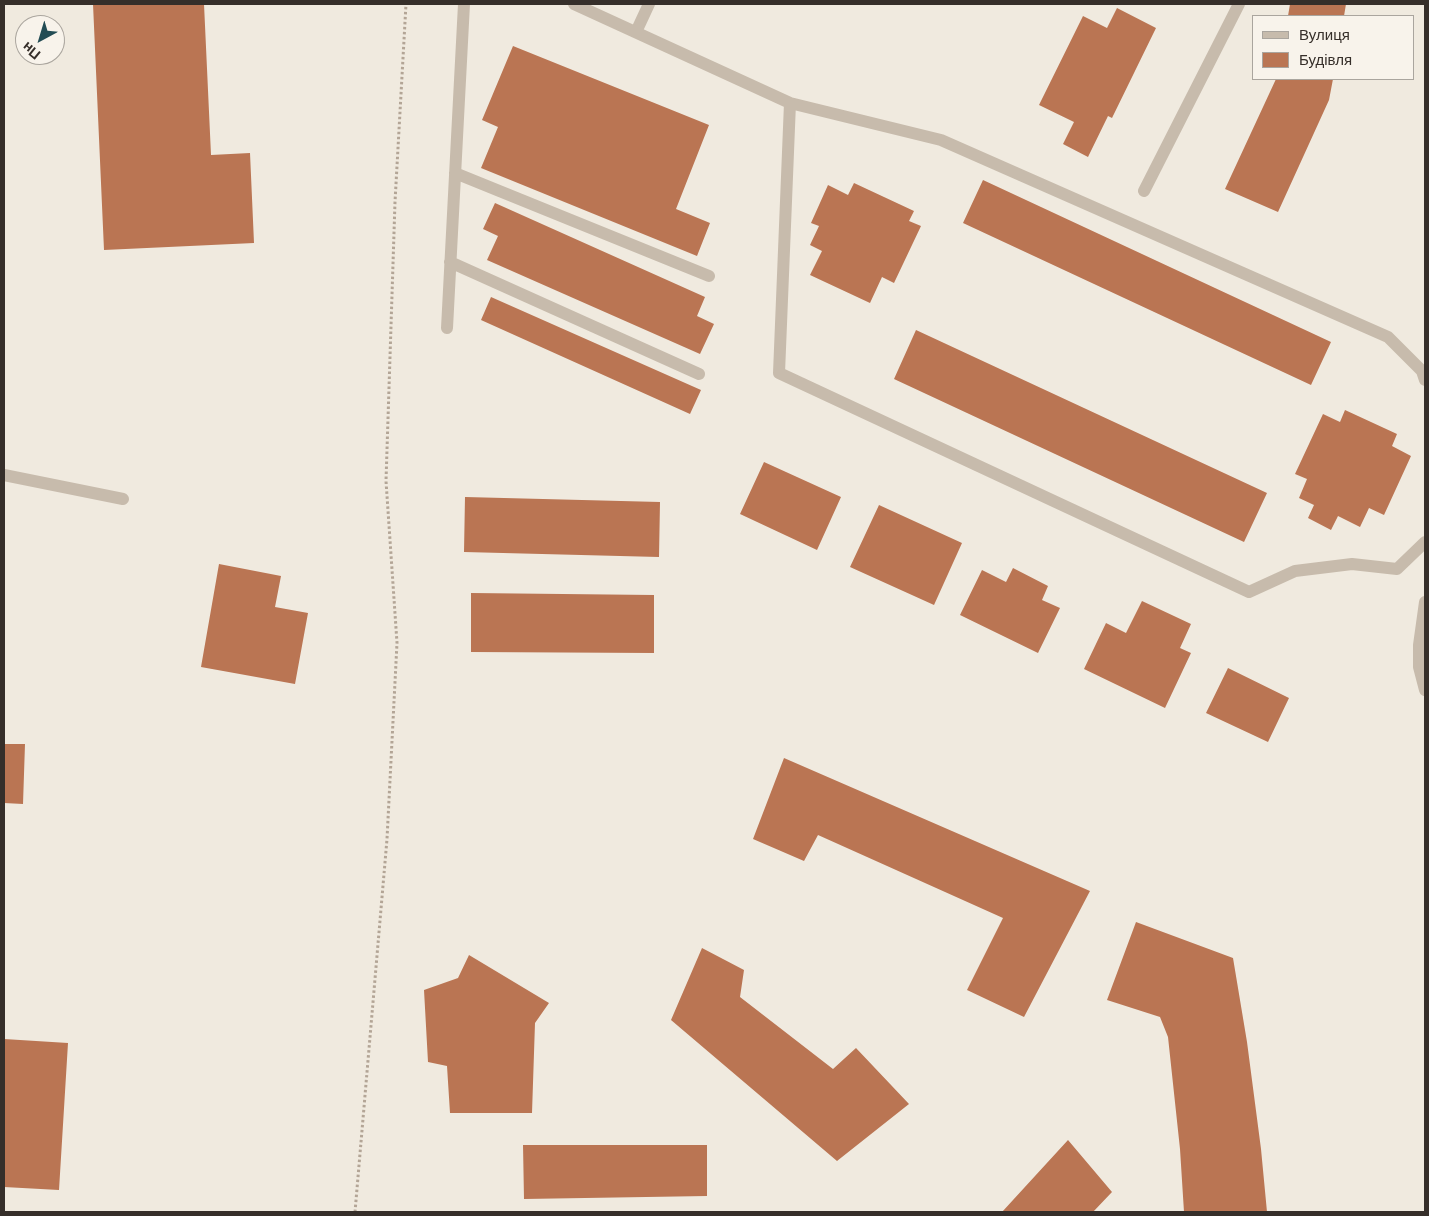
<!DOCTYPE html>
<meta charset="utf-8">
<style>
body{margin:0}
#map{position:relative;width:1429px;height:1216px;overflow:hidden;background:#f0eadf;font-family:Arial,sans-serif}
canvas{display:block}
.frame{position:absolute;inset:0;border:5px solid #362f2a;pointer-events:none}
.legend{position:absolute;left:1252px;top:15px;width:162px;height:65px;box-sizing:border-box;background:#f8f3eb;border:1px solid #aaa59e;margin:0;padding:6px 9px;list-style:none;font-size:15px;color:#362f2a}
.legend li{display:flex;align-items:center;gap:10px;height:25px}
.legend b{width:25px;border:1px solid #aaa59e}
.north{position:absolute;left:15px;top:15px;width:50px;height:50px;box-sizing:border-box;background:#f8f3eb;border:1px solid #aaa59e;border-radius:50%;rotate:219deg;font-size:14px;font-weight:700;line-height:20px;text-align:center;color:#362f2a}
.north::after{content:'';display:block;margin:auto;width:18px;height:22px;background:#234c54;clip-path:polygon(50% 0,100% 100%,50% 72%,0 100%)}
</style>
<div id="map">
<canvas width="1429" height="1216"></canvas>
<div class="frame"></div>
<ul class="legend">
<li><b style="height:6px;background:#c7bbac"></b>Вулиця</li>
<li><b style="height:14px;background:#ba7553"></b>Будівля</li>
</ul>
<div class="north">Пн</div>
</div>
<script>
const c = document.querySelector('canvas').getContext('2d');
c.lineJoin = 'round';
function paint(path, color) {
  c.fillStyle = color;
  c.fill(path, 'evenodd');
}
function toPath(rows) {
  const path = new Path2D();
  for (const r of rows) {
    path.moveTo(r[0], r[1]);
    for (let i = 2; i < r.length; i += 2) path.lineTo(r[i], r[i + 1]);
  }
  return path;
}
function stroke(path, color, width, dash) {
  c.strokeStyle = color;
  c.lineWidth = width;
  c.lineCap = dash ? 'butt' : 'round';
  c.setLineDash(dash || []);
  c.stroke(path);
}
paint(toPath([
 [93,4,204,4,211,155,250,153,254,243,104,250],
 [1290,4,1346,4,1344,16,1288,16],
 [1117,8,1156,28,1112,118,1108,116,1088,157,1063,144,1074,122,1039,105,1083,16,1107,28],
 [513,46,709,125,676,209,710,223,697,256,481,168,498,127,482,120],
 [1276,79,1333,79,1329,100,1278,212,1225,189],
 [983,180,1331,342,1311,385,963,223],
 [854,183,914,211,909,221,921,226,894,283,882,277,870,303,810,275,822,251,810,245,819,226,811,223,828,185,848,195],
 [495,203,705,297,697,316,714,324,700,354,487,260,498,236,483,229],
 [491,297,701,390,690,414,481,320],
 [916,330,1267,493,1244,542,894,379],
 [1345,410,1397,434,1392,446,1411,456,1384,515,1369,508,1360,527,1338,516,1331,530,1308,518,1314,505,1299,498,1307,479,1295,474,1323,414,1340,422],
 [764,462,841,497,817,550,740,514],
 [465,497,660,502,659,557,464,552],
 [879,505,962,543,934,605,850,567],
 [219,564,281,576,275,607,308,613,295,684,201,667],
 [1013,568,1048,586,1042,600,1060,608,1038,653,960,615,982,570,1006,582],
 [471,593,654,595,654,653,471,652],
 [1142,601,1191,624,1180,648,1191,653,1165,708,1084,669,1106,623,1126,633],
 [1228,668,1289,698,1268,742,1206,713],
 [4,744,25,744,23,804,4,803],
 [784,758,1090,891,1024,1017,967,990,1003,918,818,835,804,861,753,839],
 [1136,922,1233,958,1247,1042,1261,1149,1267,1212,1184,1212,1180,1149,1168,1037,1160,1017,1107,1000],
 [702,948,744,970,740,997,833,1069,856,1048,909,1104,837,1161,671,1020],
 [469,955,549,1003,535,1023,532,1113,450,1113,447,1066,428,1062,424,990,458,978],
 [4,1039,68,1043,59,1190,4,1187],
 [1068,1140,1112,1192,1093,1212,1002,1212],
 [523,1145,707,1145,707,1196,524,1199]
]), '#ba7553');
stroke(toPath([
 [355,1212,387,839,397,643,386,481,395,202,406,4]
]), '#b3a596', 3, [2.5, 2.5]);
stroke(toPath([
 [574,4,790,103,941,140,1388,337,1422,371,1425,380],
 [636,32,649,4],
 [790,103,779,373,1249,592,1295,571,1352,564,1397,569,1425,542],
 [455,173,709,276],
 [1144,191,1239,4],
 [450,262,699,374],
 [447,328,464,4],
 [4,475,123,499],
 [1425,602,1419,645,1419,667,1425,690]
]), '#c7bbac', 12);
</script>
